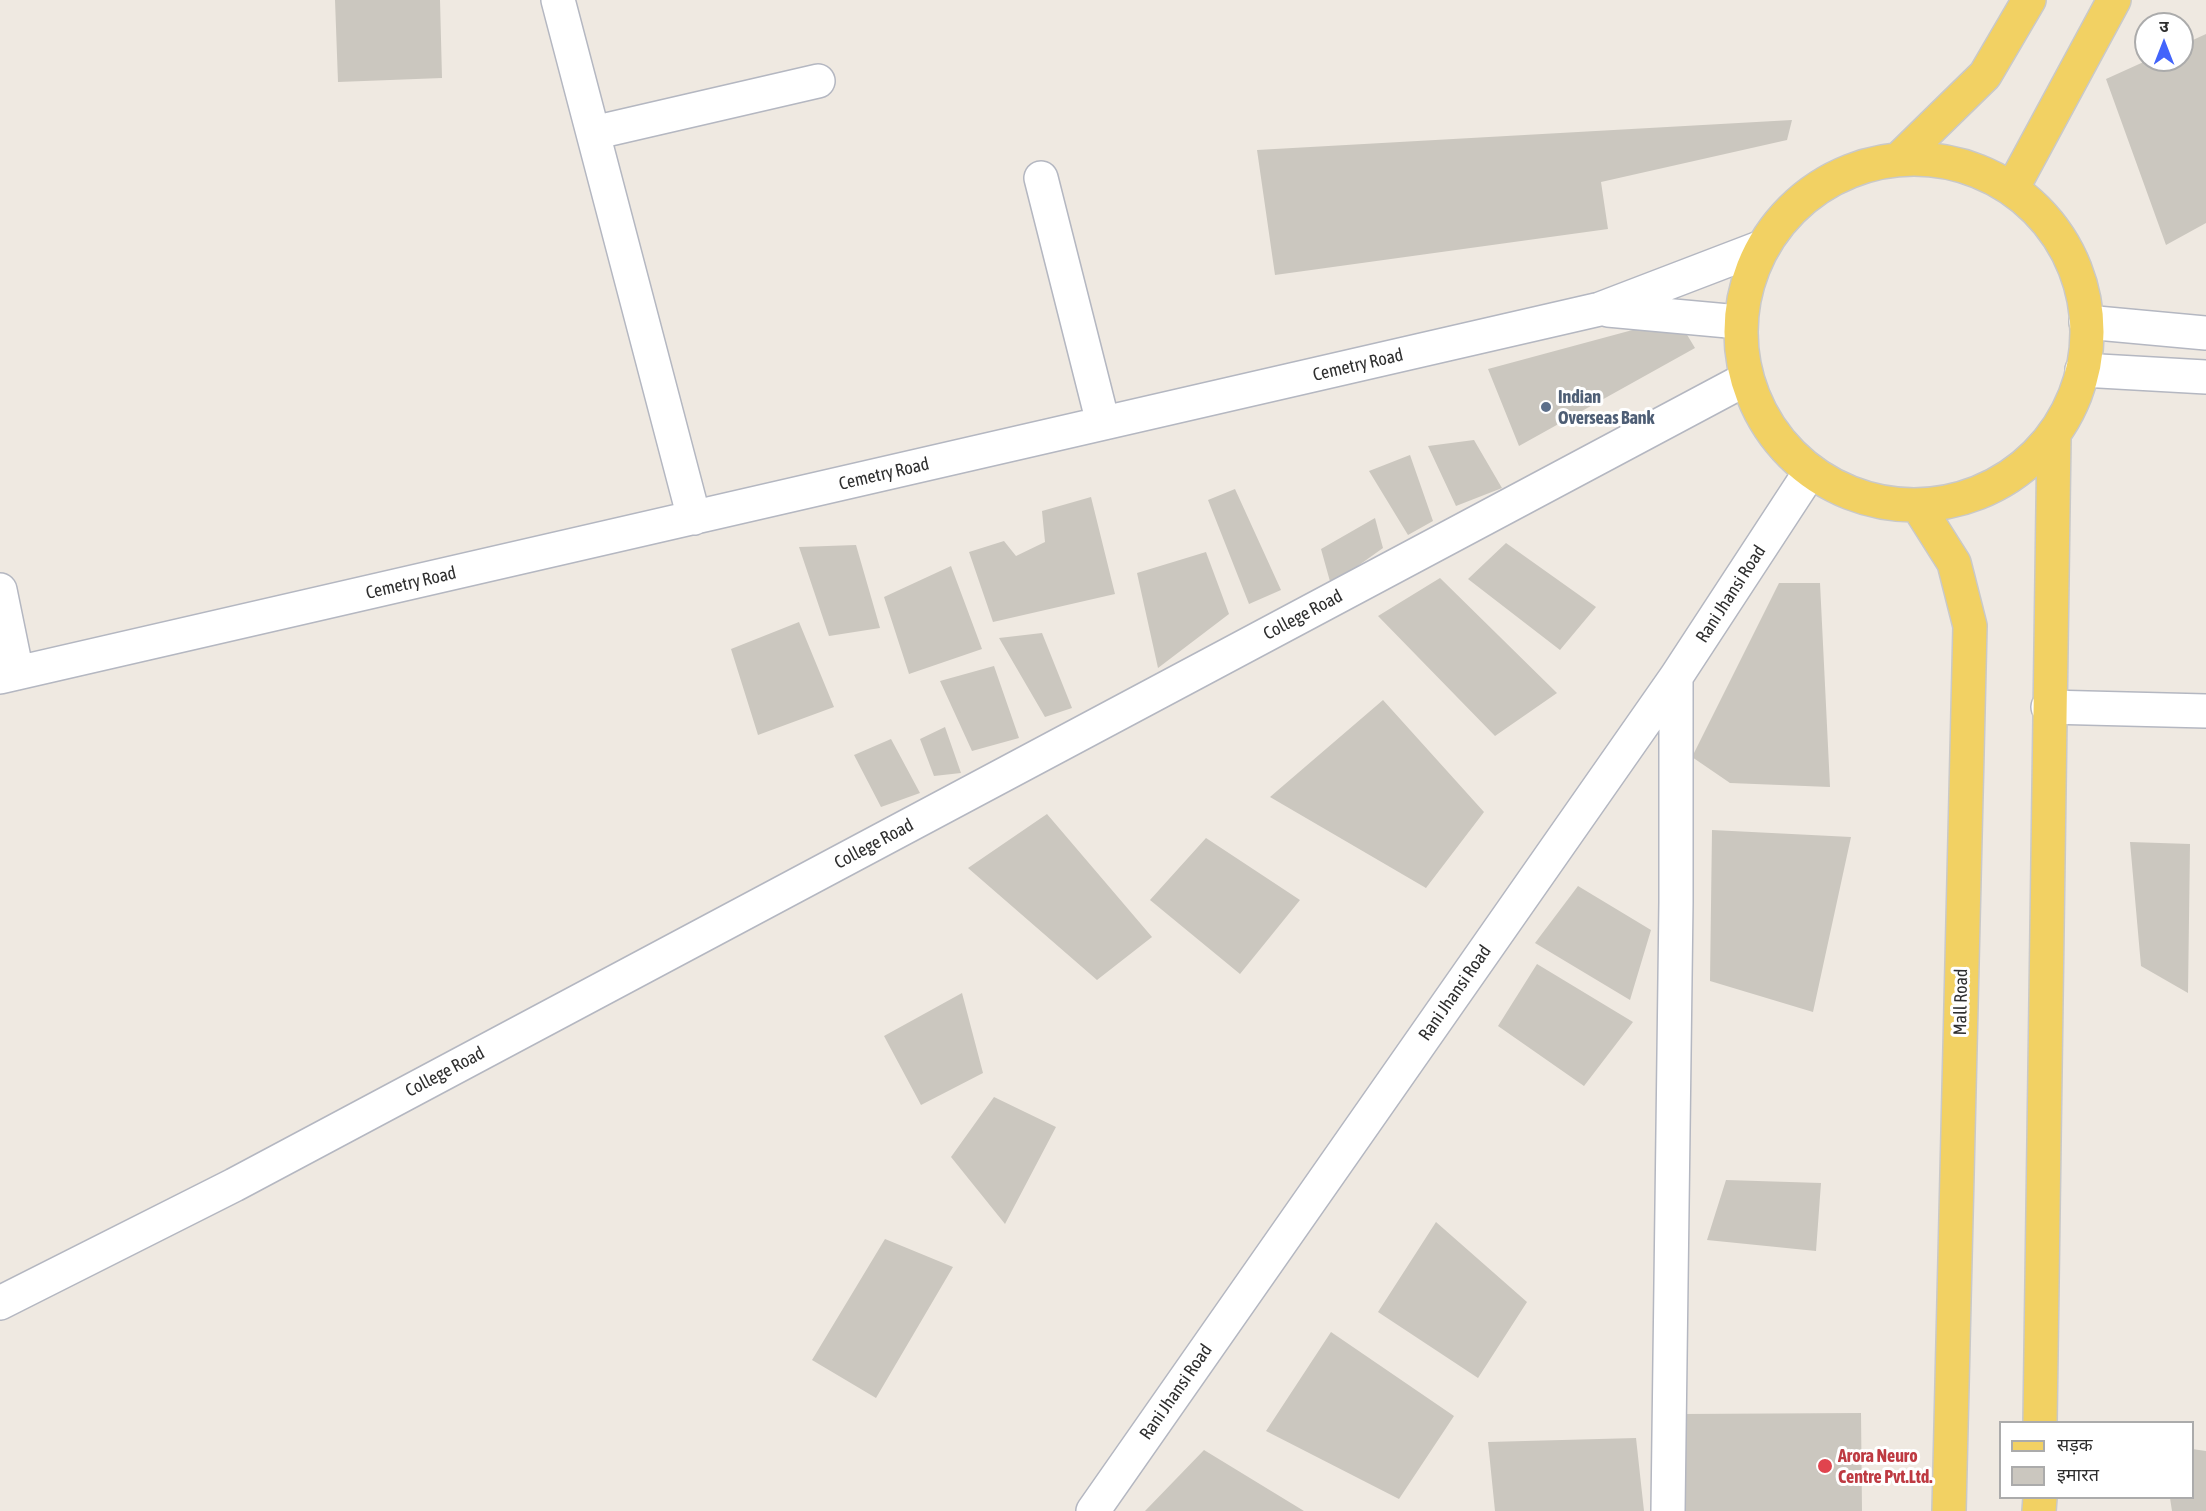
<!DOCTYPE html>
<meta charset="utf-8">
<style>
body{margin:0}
#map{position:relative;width:2206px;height:1511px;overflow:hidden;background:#efe9e1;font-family:"Asap Condensed","Noto Sans Devanagari",sans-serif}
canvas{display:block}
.legend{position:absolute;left:1999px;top:1421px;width:195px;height:78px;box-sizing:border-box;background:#fff;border:2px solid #ababab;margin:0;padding:8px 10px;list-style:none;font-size:18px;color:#2e2e2e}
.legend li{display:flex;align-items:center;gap:12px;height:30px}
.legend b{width:30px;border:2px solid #ababab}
.north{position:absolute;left:2134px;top:12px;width:60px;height:60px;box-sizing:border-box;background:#fff;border:2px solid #ababab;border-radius:50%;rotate:0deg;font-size:16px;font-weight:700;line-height:24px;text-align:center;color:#2e2e2e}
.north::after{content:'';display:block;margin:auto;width:21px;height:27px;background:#4264fb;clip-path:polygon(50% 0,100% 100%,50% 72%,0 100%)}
</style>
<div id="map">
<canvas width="2206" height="1511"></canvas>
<ul class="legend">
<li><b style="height:8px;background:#f2d163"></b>सड़क</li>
<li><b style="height:16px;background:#cbc7bf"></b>इमारत</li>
</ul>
<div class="north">उ</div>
</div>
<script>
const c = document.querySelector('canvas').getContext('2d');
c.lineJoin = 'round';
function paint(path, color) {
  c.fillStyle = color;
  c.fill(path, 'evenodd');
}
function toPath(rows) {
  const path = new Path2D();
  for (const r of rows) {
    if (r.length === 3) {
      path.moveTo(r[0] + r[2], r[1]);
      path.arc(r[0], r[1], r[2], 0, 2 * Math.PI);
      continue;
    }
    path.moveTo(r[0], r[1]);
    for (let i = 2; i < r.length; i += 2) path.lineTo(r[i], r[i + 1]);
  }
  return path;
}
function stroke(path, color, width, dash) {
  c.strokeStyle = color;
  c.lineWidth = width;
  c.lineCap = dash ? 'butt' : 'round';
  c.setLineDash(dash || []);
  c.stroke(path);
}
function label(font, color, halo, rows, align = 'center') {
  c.font = font + ' "Asap Condensed",sans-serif';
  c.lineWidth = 6;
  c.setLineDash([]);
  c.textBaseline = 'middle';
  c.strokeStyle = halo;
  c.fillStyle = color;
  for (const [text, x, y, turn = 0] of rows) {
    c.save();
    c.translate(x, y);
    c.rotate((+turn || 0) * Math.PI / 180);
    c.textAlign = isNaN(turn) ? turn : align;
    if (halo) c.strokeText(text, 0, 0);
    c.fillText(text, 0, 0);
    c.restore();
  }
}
paint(toPath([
 [335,0,440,0,442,78,338,82],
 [2206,34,2206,223,2166,245,2106,79,2148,60,2182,60,2182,45],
 [1792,120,1787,140,1601,182,1608,229,1275,275,1257,150],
 [1677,318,1695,348,1519,446,1488,369],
 [1474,440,1502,488,1456,506,1428,446],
 [1410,455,1433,521,1408,535,1369,471],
 [1235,489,1281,590,1249,604,1208,500],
 [1091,497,1115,594,993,622,969,552,1004,541,1016,556,1045,542,1042,511],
 [1375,518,1383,548,1331,585,1321,549],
 [1506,543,1596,607,1560,650,1468,579],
 [856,545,880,628,829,636,799,547],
 [1206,552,1229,614,1158,668,1137,573],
 [951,566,982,649,909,674,884,597],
 [1440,578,1557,693,1495,736,1378,616],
 [1779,583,1820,583,1830,787,1730,783,1692,757],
 [799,622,834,707,758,735,731,649],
 [1042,633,1072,708,1045,717,999,638],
 [994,666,1019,738,972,751,940,681],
 [1383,700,1484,812,1426,888,1270,797],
 [945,727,961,773,934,776,920,739],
 [891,739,920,793,881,807,854,755],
 [1047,814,1152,937,1097,980,968,868],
 [1712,830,1851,837,1813,1012,1710,981],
 [1206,838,1300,900,1240,974,1150,900],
 [2130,842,2190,844,2188,993,2141,966],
 [1578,886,1651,930,1630,1000,1535,943],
 [1537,964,1633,1022,1584,1086,1498,1026],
 [962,993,983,1073,921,1105,884,1036],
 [994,1097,1056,1127,1005,1224,951,1157],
 [1726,1180,1821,1183,1816,1251,1707,1240],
 [1436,1222,1527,1302,1478,1378,1378,1312],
 [885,1239,953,1267,876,1398,812,1360],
 [1331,1332,1454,1416,1399,1499,1266,1431],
 [1861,1413,1862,1511,1682,1511,1682,1414],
 [1636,1438,1644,1511,1495,1511,1488,1442],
 [2192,1449,2206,1451,2206,1511,2172,1511,2170,1498,2192,1498],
 [1204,1450,1304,1511,1145,1511]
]), '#cbc7bf');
const minor = toPath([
 [558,0,694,518],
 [593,133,818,81],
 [1041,178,1103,423],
 [1608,310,1739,322],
 [2086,322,2206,333],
 [2082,370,2206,377],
 [0,590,17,673],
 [0,677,1600,309,1762,247],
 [2048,707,2206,711],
 [0,1303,234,1185,1746,379],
 [1093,1511,1676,677,1810,472],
 [1668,1511,1676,902,1676,677]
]);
const major = toPath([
 [1899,159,1985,75,2029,0],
 [1914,332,173],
 [2012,189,2114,0],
 [1918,506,1954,563,1970,626,1949,1511],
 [2040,1422,2054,436],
 [2039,1511,2040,1498]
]);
stroke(minor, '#b4b7c1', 36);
stroke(major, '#c9c9c9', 36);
stroke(minor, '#fff', 33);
stroke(major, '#f2d163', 33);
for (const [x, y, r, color] of [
 [1546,407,6,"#5c6f8a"],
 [1825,1466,8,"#e0444e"]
]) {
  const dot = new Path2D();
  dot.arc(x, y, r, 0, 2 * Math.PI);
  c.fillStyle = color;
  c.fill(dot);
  stroke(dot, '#fff', 2);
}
label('18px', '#2e2e2e', '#fff', [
 ["Cemetry Road",1358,365,-13],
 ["Cemetry Road",884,474,-13],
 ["Cemetry Road",411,583,-13],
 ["Rani Jhansi Road",1731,594,-57],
 ["College Road",1303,615,-28],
 ["College Road",874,844,-28],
 ["Rani Jhansi Road",1455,993,-55],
 ["Mall Road",1961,1002,-89],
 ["College Road",445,1072,-28],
 ["Rani Jhansi Road",1176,1392,-55]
]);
label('bold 18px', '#4e5e75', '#fff', [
 ["Indian",1558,397],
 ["Overseas Bank",1558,418]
], 'left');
label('bold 18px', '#be3a42', '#fff', [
 ["Arora Neuro",1838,1456],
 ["Centre Pvt.Ltd.",1838,1477]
], 'left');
</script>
